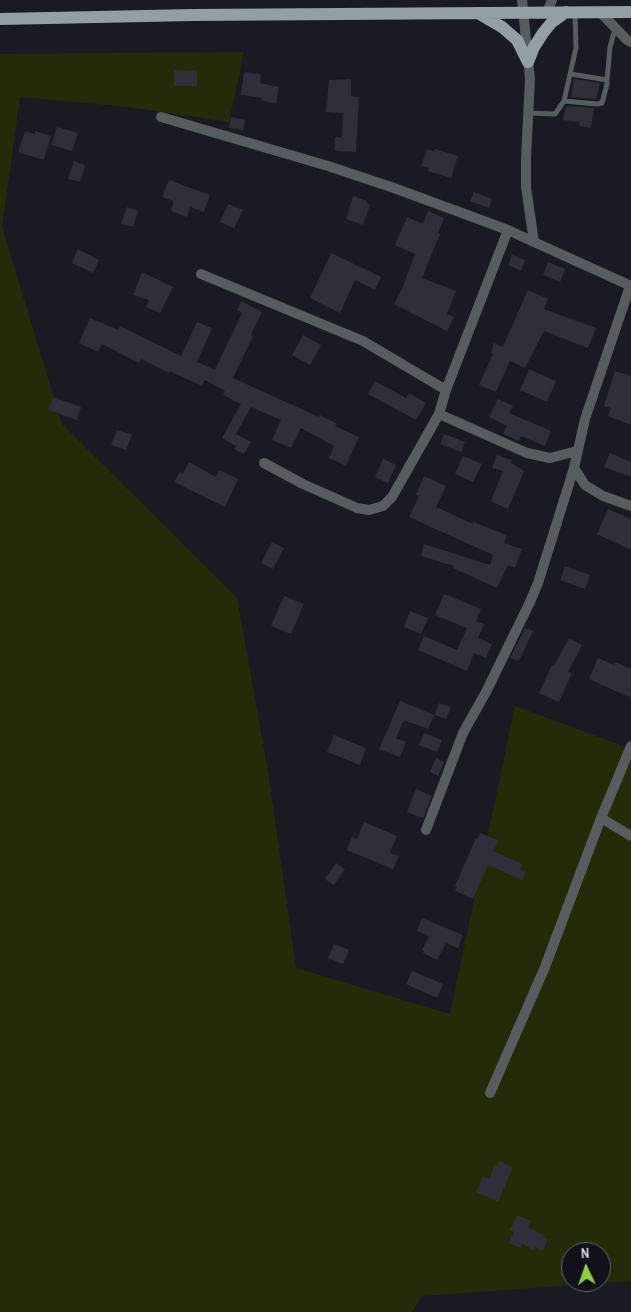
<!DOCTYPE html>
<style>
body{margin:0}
#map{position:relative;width:631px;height:1312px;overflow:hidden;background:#1a1a23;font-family:"Archivo Narrow",sans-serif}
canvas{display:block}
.north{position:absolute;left:561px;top:1242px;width:50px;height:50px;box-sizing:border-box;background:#12111a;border:1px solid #616168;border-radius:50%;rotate:357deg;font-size:14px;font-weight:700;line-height:20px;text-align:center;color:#d8d8de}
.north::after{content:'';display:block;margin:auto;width:18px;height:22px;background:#8ece43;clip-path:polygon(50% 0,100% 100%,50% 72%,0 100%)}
</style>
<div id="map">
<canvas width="631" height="1312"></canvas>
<div class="north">N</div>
</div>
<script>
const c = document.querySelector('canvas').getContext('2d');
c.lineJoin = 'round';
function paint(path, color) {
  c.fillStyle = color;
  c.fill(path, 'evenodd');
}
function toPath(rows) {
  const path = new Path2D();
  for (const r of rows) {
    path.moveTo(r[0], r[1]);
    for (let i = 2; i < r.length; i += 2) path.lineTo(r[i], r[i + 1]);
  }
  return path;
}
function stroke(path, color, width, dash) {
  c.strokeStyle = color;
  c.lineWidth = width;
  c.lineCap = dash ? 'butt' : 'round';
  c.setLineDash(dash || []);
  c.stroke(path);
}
paint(toPath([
 [244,52,229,122,129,107,20,97,2,227,62,424,237,598,268,771,296,968,450,1014,515,706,631,749,631,1281,422,1296,412,1312,0,1312,0,54],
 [571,1252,601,1252,601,1282,571,1282]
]), '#232c09');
paint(toPath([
 [174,70,197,71,197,86,174,86],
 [244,72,261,74,260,83,279,87,276,104,261,100,262,98,241,95],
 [351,79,351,96,359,97,356,152,335,151,335,137,342,137,343,113,326,112,329,80],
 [574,79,600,83,596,99,571,97],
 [566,106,594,108,591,128,579,126,580,122,563,120],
 [231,117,245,120,243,130,229,128],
 [57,127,78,133,72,151,51,145],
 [25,131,35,134,35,131,51,136,44,160,18,152],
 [427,149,434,151,435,149,458,156,451,178,428,171,429,168,421,166],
 [74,161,85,165,80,182,68,179],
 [169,180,210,195,204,212,190,207,187,217,171,211,174,201,162,197],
 [474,192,492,199,489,208,470,201],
 [353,196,367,201,367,204,370,205,363,225,346,219],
 [228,204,243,210,234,228,220,222],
 [127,207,138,211,133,227,121,224],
 [428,211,444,218,438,233,440,234,422,278,456,291,447,314,454,317,447,331,394,304,402,289,415,254,395,245,407,217,423,224],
 [78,249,99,260,93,273,72,263],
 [331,253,381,277,375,290,355,280,340,313,310,298],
 [512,255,525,260,521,271,508,265],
 [548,262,565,269,560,282,543,275],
 [142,272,173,287,160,313,146,307,149,300,133,295],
 [528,290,548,299,544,309,596,328,588,348,544,331,525,368,510,361,496,392,479,385,493,354,491,353,494,343,503,347],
 [241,301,262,312,251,335,253,336,233,378,319,417,320,415,337,424,335,426,359,437,346,466,329,458,334,446,301,428,291,448,272,440,281,420,251,407,236,434,251,442,244,454,234,449,236,446,222,438,241,404,223,395,225,391,205,380,202,386,170,371,169,373,141,359,139,363,102,344,98,352,79,343,90,318,118,330,120,326,181,356,197,322,212,328,197,362,215,370,242,313,237,310],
 [303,335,321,345,310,365,292,355],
 [529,369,556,381,547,402,520,390],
 [615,371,631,376,631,425,608,416,611,408,604,406],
 [375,381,406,398,409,393,426,403,416,420,368,394],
 [53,397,81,407,77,420,48,410],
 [498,399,513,406,509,413,551,431,545,446,521,436,519,441,503,434,507,426,489,417],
 [117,430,132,435,126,450,111,445],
 [444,434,465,442,461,452,440,444],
 [610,453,631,462,631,477,604,467],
 [497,455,512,460,511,463,524,471,508,509,491,501,503,471,492,468],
 [463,456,482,464,473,482,455,474],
 [383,459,396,465,388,483,375,477],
 [189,462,216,477,219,470,238,479,225,507,174,482,180,472,183,474],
 [424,476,446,486,436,507,473,524,473,522,507,535,504,543,522,549,515,568,508,565,497,588,453,568,454,566,421,556,424,544,490,565,493,555,409,517,419,496,416,495],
 [608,509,631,519,631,550,597,534],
 [272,542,284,548,273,569,261,563],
 [565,566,590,575,585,589,560,580],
 [444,594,481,609,476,621,484,624,478,638,492,644,486,658,474,653,467,671,418,650,424,636,457,650,467,628,435,615],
 [284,596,304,604,291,634,271,626],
 [410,611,428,618,421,634,404,627],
 [525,628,533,631,519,661,510,658],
 [569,638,582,645,568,672,572,673,559,702,539,693,552,665,554,666],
 [598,658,614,665,615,662,631,669,631,698,589,679],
 [400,701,434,715,428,729,404,720,396,738,406,742,400,757,379,749],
 [439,703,451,707,446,719,435,715],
 [424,733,442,740,437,752,419,745],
 [334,735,366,748,360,765,327,752],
 [436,758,444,762,438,776,430,772],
 [416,789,432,796,423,818,407,812],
 [364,822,397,836,390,853,399,856,393,869,347,850,352,837,357,839],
 [480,833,498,840,493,851,522,864,520,869,526,872,522,880,488,865,473,899,455,891,457,887,455,886,476,838,478,839],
 [336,863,345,869,334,885,325,879],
 [422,918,463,935,458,948,446,943,437,960,423,953,424,951,422,950,429,936,417,931],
 [334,944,349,950,343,964,328,958],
 [412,971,443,984,437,998,406,984],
 [499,1161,513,1167,498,1202,476,1192,483,1176,489,1179,495,1164,497,1166],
 [517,1215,531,1221,528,1227,544,1235,543,1237,548,1239,543,1251,535,1247,534,1250,522,1244,520,1248,508,1243,514,1232,510,1230]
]), '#2f2f39');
stroke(toPath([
 [607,80,610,47,615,29],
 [564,101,597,104,602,103,607,84,607,80,571,74],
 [528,113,555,114,564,101,576,48,575,13]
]), '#575c5f', 5);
stroke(toPath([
 [522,0,530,79,526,158,526,187,534,242,631,286],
 [547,12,552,0],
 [601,13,627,40,631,42],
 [161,117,328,166,394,188,508,230,534,242],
 [201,274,363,341,446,390],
 [439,414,446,390,508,230],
 [264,463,303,484,357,508,369,510,383,506,392,497,439,414,527,453,550,458,577,451],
 [574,468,585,485,603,496,631,506],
 [601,818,631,836],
 [426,830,463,733,486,692,530,602,538,583,574,468,585,419,630,286],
 [490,1093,545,967,601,818,631,746]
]), '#575c5f', 10);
stroke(toPath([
 [478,13,502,27,517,40,528,62],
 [0,19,193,15,631,12],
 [528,62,534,47,543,33,552,22,566,12]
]), '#939fa3', 12);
</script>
